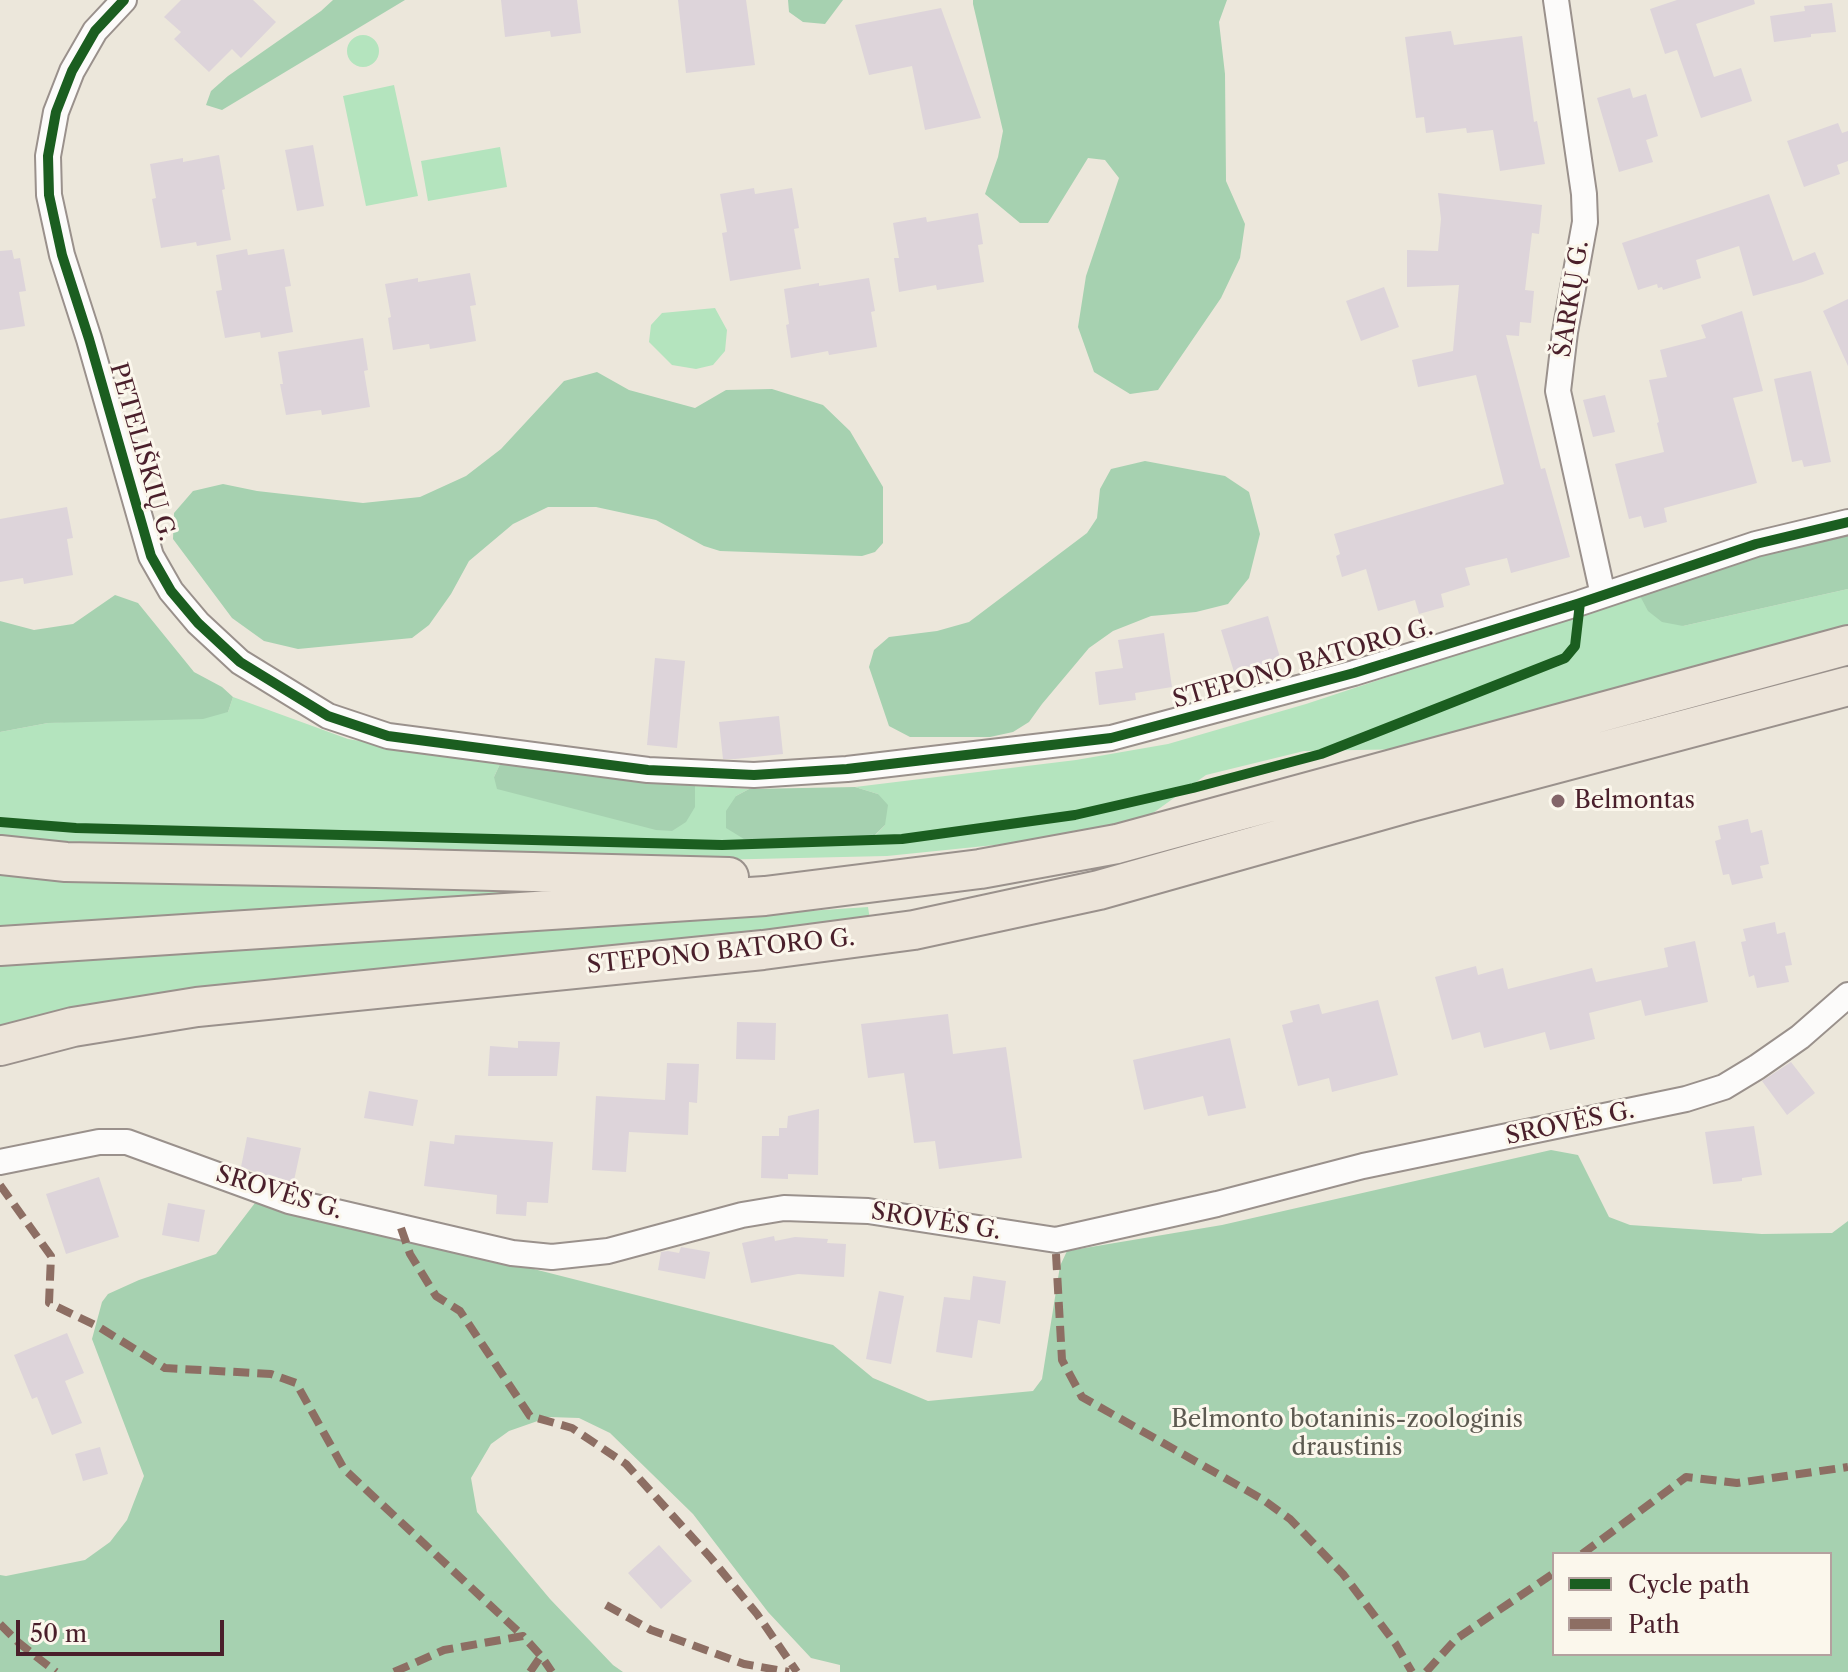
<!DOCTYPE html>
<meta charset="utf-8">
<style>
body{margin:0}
#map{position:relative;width:1848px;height:1672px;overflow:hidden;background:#ece7db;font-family:"Libre Caslon Text",serif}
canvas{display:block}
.legend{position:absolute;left:1552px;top:1552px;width:280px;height:104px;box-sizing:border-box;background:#fbf7ec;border:2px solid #b4a19f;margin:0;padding:10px 14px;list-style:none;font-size:24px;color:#4a1f2b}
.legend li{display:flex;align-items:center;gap:16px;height:40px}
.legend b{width:40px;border:2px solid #b4a19f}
.scale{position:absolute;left:16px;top:1620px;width:208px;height:36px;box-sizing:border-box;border:4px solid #4a1f2b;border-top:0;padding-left:10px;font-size:24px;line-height:28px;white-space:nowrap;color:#4a1f2b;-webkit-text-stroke:6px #fbf7ec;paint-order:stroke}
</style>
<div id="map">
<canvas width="1848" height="1672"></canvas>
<ul class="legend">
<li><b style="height:10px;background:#1b5e20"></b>Cycle path</li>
<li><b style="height:10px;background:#8d6e63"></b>Path</li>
</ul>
<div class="scale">50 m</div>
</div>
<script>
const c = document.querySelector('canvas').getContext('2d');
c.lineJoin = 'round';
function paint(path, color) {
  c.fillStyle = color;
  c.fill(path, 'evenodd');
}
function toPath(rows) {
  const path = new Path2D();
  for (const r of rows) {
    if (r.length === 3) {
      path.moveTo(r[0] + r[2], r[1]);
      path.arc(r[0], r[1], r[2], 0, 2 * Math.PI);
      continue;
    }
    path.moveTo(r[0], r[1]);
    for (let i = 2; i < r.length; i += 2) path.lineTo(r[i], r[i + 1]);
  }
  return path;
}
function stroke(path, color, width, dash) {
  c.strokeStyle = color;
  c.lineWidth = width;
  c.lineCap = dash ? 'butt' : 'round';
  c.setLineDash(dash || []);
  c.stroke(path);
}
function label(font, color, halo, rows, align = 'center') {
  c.font = font + ' "Libre Caslon Text",serif';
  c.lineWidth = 6;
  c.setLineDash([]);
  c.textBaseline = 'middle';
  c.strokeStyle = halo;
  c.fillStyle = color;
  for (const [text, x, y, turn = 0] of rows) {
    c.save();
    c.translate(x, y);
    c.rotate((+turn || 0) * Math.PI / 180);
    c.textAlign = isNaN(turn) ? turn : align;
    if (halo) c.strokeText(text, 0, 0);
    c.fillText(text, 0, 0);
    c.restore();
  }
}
paint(toPath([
 [363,51,16],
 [394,85,418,196,366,206,343,96],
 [500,147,507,187,428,201,421,161],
 [715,308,727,330,725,351,713,365,696,369,672,365,649,342,651,325,662,313],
 [1848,589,1848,627,1410,749,1304,751,1206,775,1146,818,1034,841,887,856,710,860,47,843,0,839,0,732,48,723,228,712,233,697,348,739,500,764,494,777,695,807,695,786,749,789,736,796,850,844,870,841,885,825,878,794,855,787,1076,760,1168,744,1306,704,1639,594,1683,626],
 [0,872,548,890,548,895,0,931],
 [868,907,870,920,73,1009,0,1026,0,965]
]), '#b4e4be');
paint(toPath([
 [333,0,405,0,222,110,206,105,211,91,228,76,321,11],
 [788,0,843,0,825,24,803,22,789,12],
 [973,0,1227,0,1219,22,1225,74,1226,181,1245,224,1240,258,1221,298,1158,390,1130,394,1094,372,1078,327,1086,276,1119,178,1105,160,1088,158,1048,223,1020,223,985,194,998,157,1003,131,973,4],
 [597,372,629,390,695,408,726,390,772,389,823,405,850,431,883,487,883,543,875,552,862,556,720,551,704,546,656,520,596,507,548,507,513,524,469,561,451,594,429,625,412,638,298,649,264,641,232,618,173,539,174,513,193,491,223,484,257,491,363,503,420,497,466,476,501,449,564,381],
 [1145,461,1225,476,1249,492,1260,534,1249,578,1228,604,1196,612,1151,616,1113,631,1089,648,1042,704,1029,722,1013,732,990,737,910,737,889,726,869,667,874,650,889,637,937,631,969,622,1087,533,1097,518,1100,489,1111,469],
 [1848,533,1848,589,1683,626,1662,622,1648,611,1639,594,1808,542],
 [115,595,138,603,194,672,222,687,233,697,228,712,203,719,48,723,0,732,0,621,34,630,73,624],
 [500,764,695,786,695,807,686,822,672,831,656,830,497,789,494,777],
 [855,787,878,794,888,805,885,825,869,841,850,844,744,839,726,828,726,811,736,796,749,789],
 [1551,1150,1578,1155,1609,1217,1630,1225,1762,1234,1832,1233,1848,1221,1848,1672,840,1672,840,1665,811,1658,768,1612,693,1514,610,1433,579,1418,549,1417,509,1431,491,1444,471,1478,477,1512,550,1599,613,1665,623,1672,0,1672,0,1575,6,1576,85,1560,110,1542,127,1520,144,1476,92,1339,102,1302,108,1294,139,1280,216,1254,258,1199,833,1345,873,1378,928,1401,1033,1391,1042,1379,1060,1266,1067,1251,1222,1225],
 [1554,1554,1830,1554,1830,1654,1554,1654]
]), '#a6d1b0');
paint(toPath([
 [181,0,253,0,276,22,241,58,232,49,209,72,174,39,181,32,164,17],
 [501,0,577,0,581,33,551,37,550,31,505,37],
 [678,0,746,0,755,65,686,73],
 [1677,0,1754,0,1755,4,1696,24,1714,77,1741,68,1752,101,1701,118,1677,50,1665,54,1650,9],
 [1832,3,1836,32,1811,34,1811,37,1774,42,1770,16,1805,11,1804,6],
 [941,8,981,118,925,130,912,66,869,75,855,25],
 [1451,31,1454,45,1522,36,1534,122,1537,121,1545,164,1500,171,1493,130,1467,133,1466,128,1426,133,1424,117,1416,118,1405,37],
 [1630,88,1633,98,1646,94,1658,136,1646,140,1653,162,1619,172,1597,98],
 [1838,123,1842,133,1848,131,1848,161,1837,165,1840,174,1804,187,1787,141],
 [313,145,324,206,297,211,285,150],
 [219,155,225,189,222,190,231,240,197,246,196,242,161,248,152,199,156,198,150,164,183,158,183,162],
 [754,188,755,194,792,188,799,228,794,229,801,269,730,281,722,233,727,232,720,194],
 [1438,193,1542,205,1539,234,1532,233,1525,290,1534,291,1531,323,1520,322,1519,336,1506,335,1541,469,1545,468,1570,557,1511,573,1507,558,1465,568,1470,585,1441,594,1444,607,1419,614,1415,600,1378,611,1366,569,1342,577,1336,556,1340,554,1334,534,1504,484,1476,375,1418,387,1412,360,1453,351,1459,285,1407,287,1407,250,1438,251,1441,219],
 [1769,194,1793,261,1815,252,1824,274,1803,282,1753,296,1739,246,1696,260,1701,278,1663,290,1662,287,1658,288,1657,284,1638,290,1622,243],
 [978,213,983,244,978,245,984,282,937,290,936,285,899,292,894,258,899,258,893,223,926,217,927,222],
 [247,249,248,255,284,249,291,286,285,287,293,332,261,338,260,332,225,338,216,291,222,290,216,255],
 [12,250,14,259,20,258,26,291,19,292,25,326,0,330,0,251],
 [470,273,476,305,470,306,476,341,430,349,429,344,393,350,388,318,391,317,385,284,418,278,418,282],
 [869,278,875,311,871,312,877,347,829,355,828,351,791,358,786,325,789,324,784,289,819,283,819,286],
 [1384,287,1399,327,1361,341,1346,301],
 [1848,299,1848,366,1823,311],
 [1742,311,1763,391,1733,398,1757,483,1664,508,1667,522,1644,528,1641,516,1629,519,1615,464,1664,452,1657,423,1659,422,1649,380,1667,377,1660,350,1706,338,1701,325],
 [363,338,368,370,364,371,370,407,322,415,321,410,286,415,280,384,283,384,278,352],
 [1811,371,1831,462,1804,467,1802,460,1792,462,1774,379],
 [1605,395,1615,432,1593,437,1583,400],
 [67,507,73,538,67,539,73,575,24,584,23,578,0,582,0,519],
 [1268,616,1281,661,1235,675,1221,630],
 [1164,633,1172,687,1135,693,1136,700,1099,705,1095,672,1123,668,1118,640],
 [655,658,685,661,677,748,647,745],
 [779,716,783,754,735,759,723,759,719,722],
 [1748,819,1751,833,1762,830,1769,864,1760,866,1763,878,1732,885,1729,874,1723,875,1715,841,1721,839,1718,826],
 [1775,922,1777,934,1785,932,1792,965,1785,966,1789,982,1757,988,1754,975,1749,977,1741,942,1746,941,1743,929],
 [1695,941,1708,1002,1645,1016,1641,1000,1589,1013,1595,1039,1550,1050,1545,1032,1484,1048,1480,1032,1452,1040,1435,977,1476,966,1478,975,1503,968,1508,989,1592,968,1596,982,1668,967,1664,948],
 [1378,1000,1398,1075,1332,1092,1329,1078,1298,1086,1282,1025,1293,1022,1290,1011,1319,1004,1322,1014],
 [948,1014,953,1054,1006,1047,1022,1158,939,1169,935,1141,914,1143,904,1073,868,1078,861,1024],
 [737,1022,776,1023,775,1060,736,1059],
 [1230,1038,1246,1108,1208,1116,1203,1096,1144,1110,1133,1060],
 [518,1041,560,1042,557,1076,488,1076,490,1046,518,1048],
 [1791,1062,1815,1093,1787,1115,1762,1081],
 [667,1063,699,1064,697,1103,689,1102,688,1135,629,1132,626,1172,592,1170,596,1096,665,1100],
 [369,1091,418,1100,413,1126,364,1118],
 [819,1109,818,1175,788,1174,788,1179,761,1178,762,1136,779,1136,779,1128,787,1128,788,1116],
 [1754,1126,1762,1175,1742,1178,1742,1181,1713,1184,1705,1132],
 [455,1135,553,1142,548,1203,527,1202,526,1216,496,1214,497,1195,424,1186,430,1141,454,1144],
 [247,1137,301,1148,293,1185,241,1167],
 [99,1177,119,1237,66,1254,46,1194],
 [168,1203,205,1210,199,1242,162,1235],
 [774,1236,775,1241,795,1237,828,1239,827,1243,846,1244,844,1277,798,1274,751,1283,742,1243],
 [681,1247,710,1252,705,1279,658,1270,661,1252,668,1251,679,1253],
 [973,1276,1006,1281,1000,1324,978,1320,972,1358,936,1352,944,1297,970,1300],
 [879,1291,904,1296,891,1364,866,1359],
 [67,1333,84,1373,65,1381,82,1423,52,1435,37,1397,32,1399,14,1355],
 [100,1447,108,1474,83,1481,75,1454],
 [659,1545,692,1581,661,1609,628,1573]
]), '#ddd4da');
const minor = toPath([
 [124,0,95,31,72,71,56,112,48,156,49,195,62,255,89,339,151,556,171,591,198,623,240,662,328,716,388,736,648,770,754,775,847,769,1111,738,1354,673,1580,603,1756,544,1848,522],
 [1556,0,1584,194,1585,222,1565,332,1558,391,1603,595],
 [0,1162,99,1142,127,1142,289,1201,512,1253,552,1257,608,1251,742,1215,784,1208,868,1211,1056,1240,1217,1204,1363,1166,1686,1099,1724,1087,1757,1067,1800,1037,1848,995]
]);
const primary = toPath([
 [0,855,66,862,376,868,729,877],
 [0,946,765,896,980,869,1117,844,1848,645],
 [0,1046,73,1027,197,1007,763,950,914,930,1099,890,1411,802,1848,686]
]);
stroke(minor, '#9a918c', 28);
stroke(primary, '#9a918c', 42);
stroke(minor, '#fcfbfa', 24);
stroke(primary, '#ece4d9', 38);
stroke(toPath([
 [0,1185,51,1256,49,1303,99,1327,165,1368,271,1374,296,1383,344,1469,523,1636],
 [401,1228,410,1254,436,1296,460,1311,530,1416,572,1428,626,1464,710,1557,757,1614,797,1672],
 [1056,1254,1062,1360,1082,1397,1262,1499,1290,1519,1343,1574,1395,1643,1412,1672],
 [1582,1554,1686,1477,1737,1483,1848,1467],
 [606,1605,651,1630,744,1664,789,1672],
 [0,1624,19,1643,56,1672],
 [394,1672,444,1650,523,1636,541,1656,552,1672],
 [530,1672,541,1656],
 [1426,1672,1456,1639,1554,1573]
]), '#8d6e63', 8, [16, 8]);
stroke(toPath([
 [124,0,95,31,72,71,56,112,48,156,49,195,62,255,89,339,151,556,171,591,198,623,240,662,328,716,388,736,648,770,754,775,847,769,1111,738,1354,673,1580,603,1756,544,1848,522],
 [0,822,76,828,722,845,902,839,1075,815,1193,788,1321,754,1565,658,1575,646,1580,603]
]), '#1b5e20', 10);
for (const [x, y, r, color] of [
 [1558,801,8,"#836569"]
]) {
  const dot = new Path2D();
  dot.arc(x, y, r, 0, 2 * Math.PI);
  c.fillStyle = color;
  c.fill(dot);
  stroke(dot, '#fbf7ec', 3);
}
label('24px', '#4a1f2b', '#fbf7ec', [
 ["ŠARKŲ G.",1572,299,-81],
 ["PETELIŠKIŲ G.",142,452,74],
 ["STEPONO BATORO G.",1303,664,-16],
 ["STEPONO BATORO G.",721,952,-6],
 ["SROVĖS G.",1570,1124,-12],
 ["SROVĖS G.",279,1193,17],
 ["SROVĖS G.",936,1222,9]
]);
label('24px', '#4a1f2b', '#fbf7ec', [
 ["Belmontas",1574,801]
], 'left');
label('24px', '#5c5950', '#fbf7ec', [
 ["Belmonto botaninis-zoologinis",1347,1420],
 ["draustinis",1347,1448]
]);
</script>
